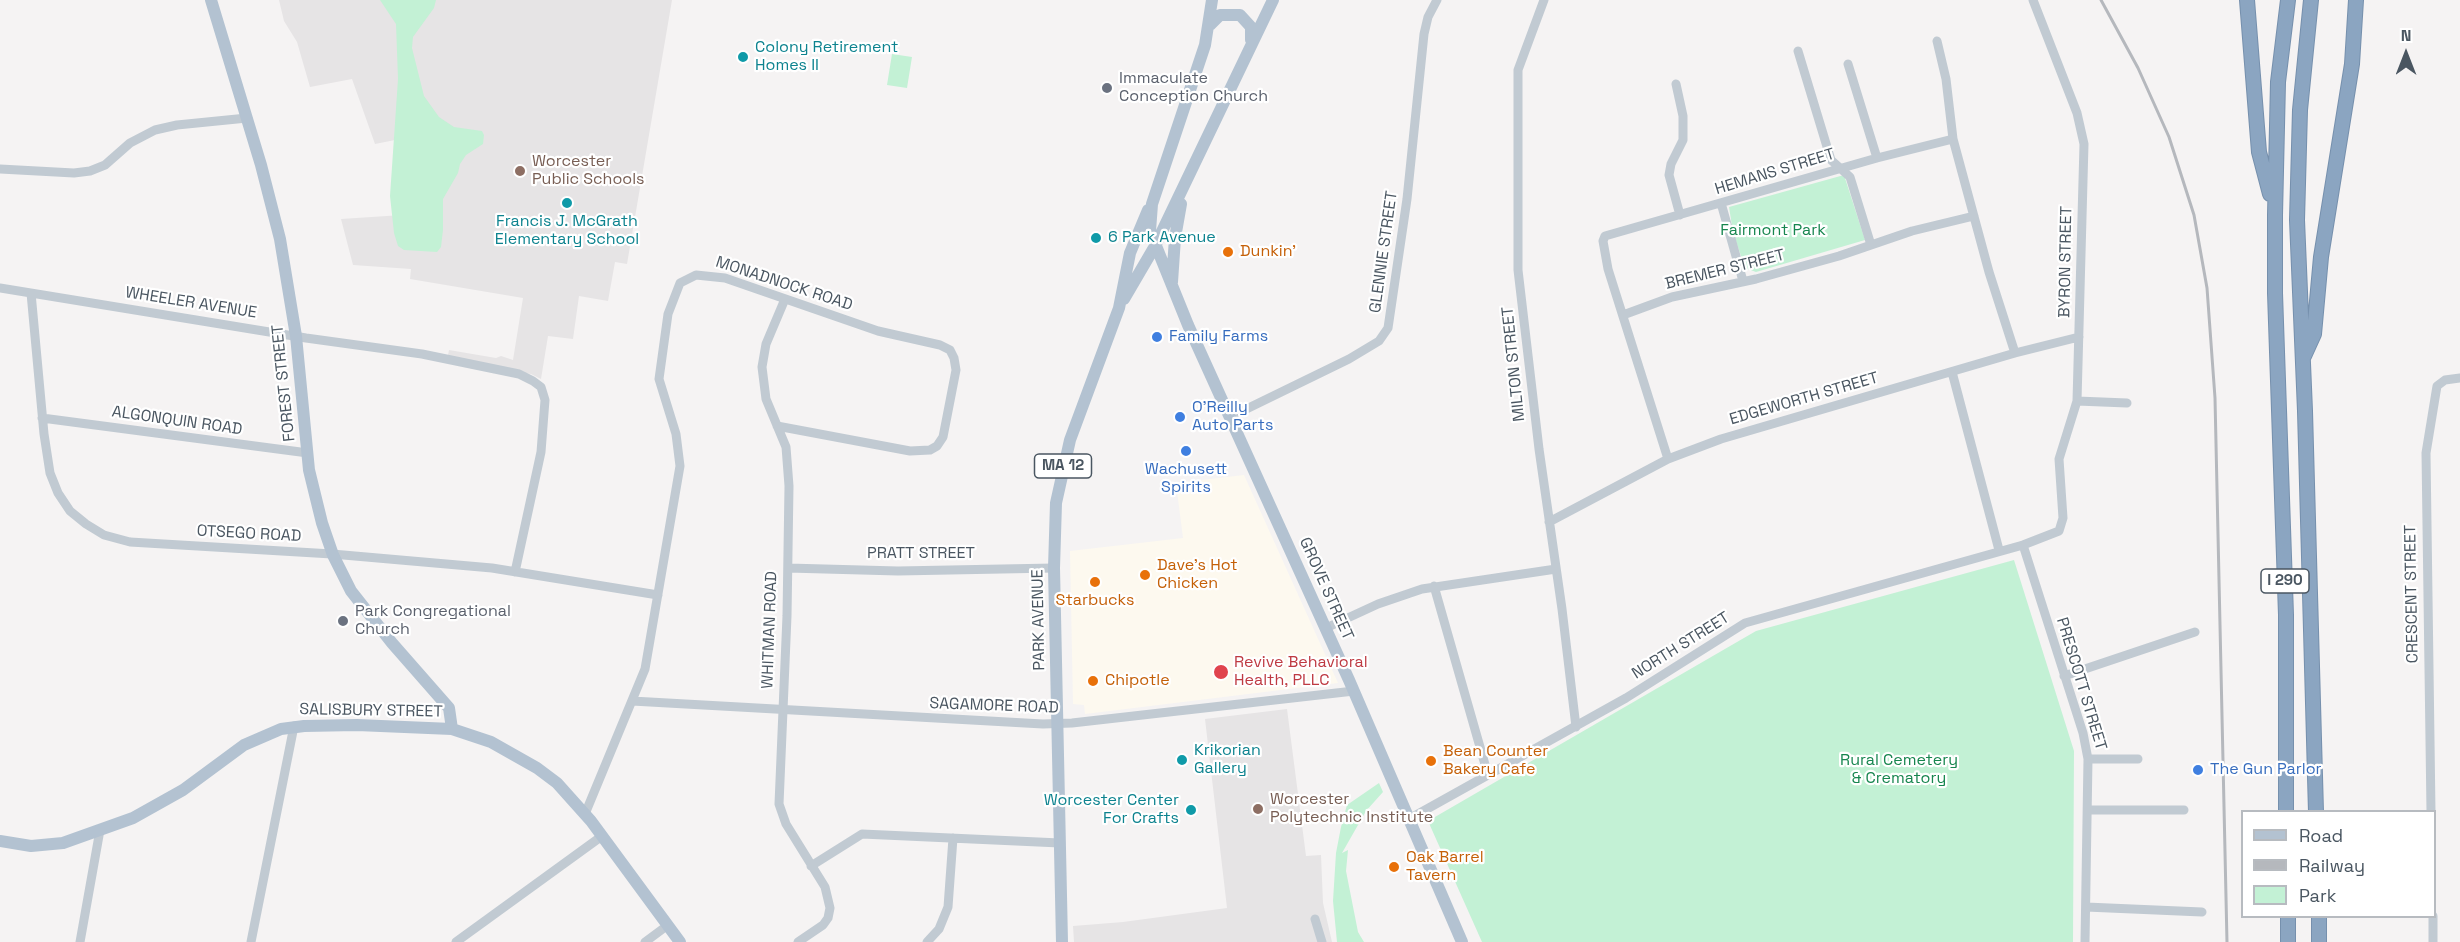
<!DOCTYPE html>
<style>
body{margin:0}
#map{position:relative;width:2460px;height:942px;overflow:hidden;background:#f5f3f3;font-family:"Space Grotesk",sans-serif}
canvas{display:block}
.legend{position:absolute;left:2241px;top:810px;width:195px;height:108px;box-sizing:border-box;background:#fff;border:2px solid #b7bbc0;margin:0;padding:8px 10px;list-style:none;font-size:18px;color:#4a5661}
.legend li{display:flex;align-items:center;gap:12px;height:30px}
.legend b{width:30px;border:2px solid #b7bbc0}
.north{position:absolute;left:2376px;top:24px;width:60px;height:60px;-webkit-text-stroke:4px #fff;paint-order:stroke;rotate:0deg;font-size:16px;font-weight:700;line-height:24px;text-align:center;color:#4a5661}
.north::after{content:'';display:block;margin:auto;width:21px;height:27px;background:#4a5661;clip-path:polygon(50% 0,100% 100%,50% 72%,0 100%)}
</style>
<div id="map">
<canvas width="2460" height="942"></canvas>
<ul class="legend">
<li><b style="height:8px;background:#b3c2d1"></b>Road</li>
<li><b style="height:8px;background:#b5b8bd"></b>Railway</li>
<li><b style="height:16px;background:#c3f1d5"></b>Park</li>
</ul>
<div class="north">N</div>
</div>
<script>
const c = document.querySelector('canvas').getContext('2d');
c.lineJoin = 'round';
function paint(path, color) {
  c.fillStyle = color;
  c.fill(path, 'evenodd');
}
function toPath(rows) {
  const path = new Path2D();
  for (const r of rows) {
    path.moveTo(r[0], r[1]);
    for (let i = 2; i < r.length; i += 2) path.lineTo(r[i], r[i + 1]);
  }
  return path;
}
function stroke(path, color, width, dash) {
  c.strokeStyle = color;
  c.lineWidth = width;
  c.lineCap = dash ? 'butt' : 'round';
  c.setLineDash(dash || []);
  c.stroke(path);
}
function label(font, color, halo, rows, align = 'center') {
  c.font = font + ' "Space Grotesk",sans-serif';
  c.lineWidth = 4.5;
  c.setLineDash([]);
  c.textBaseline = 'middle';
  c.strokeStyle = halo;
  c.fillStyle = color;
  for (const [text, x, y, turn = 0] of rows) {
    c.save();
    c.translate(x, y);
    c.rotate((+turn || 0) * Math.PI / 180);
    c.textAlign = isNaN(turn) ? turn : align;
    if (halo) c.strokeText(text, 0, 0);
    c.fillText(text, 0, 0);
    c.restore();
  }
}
paint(toPath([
 [1244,475,1338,683,1085,714,1084,705,1073,704,1070,551,1183,538,1176,483]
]), '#fdf9ef');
paint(toPath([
 [279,0,672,0,627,264,615,262,608,301,579,296,573,339,548,336,541,379,531,374,447,360,449,350,496,358,501,356,513,360,523,298,410,279,411,269,353,265,341,219,402,215,395,140,375,144,352,79,310,87,297,42,284,21],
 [1287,709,1306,856,1321,855,1323,903,1332,942,1074,942,1073,926,1123,922,1227,908,1205,719]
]), '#e6e4e5');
paint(toPath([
 [380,0,436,0,434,8,413,37,412,48,424,96,439,117,454,127,482,131,484,135,483,144,466,155,460,164,458,173,443,199,443,230,441,247,437,252,404,250,398,246,394,233,390,196,398,79,396,24],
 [892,54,912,57,907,88,887,85],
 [1844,175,1865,240,1756,272,1745,268,1733,232,1729,207],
 [2014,560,2074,751,2073,942,1482,942,1428,821,1756,631],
 [1379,783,1383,792,1366,811,1342,853,1348,850,1346,871,1358,932,1364,942,1337,942,1333,901,1336,853,1341,827,1347,805]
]), '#c3f1d5');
const highway = toPath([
 [2247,0,2259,152,2270,194],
 [2311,0,2300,110,2297,220,2305,411,2316,812],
 [2304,356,2314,334,2321,257,2352,64,2356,0],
 [2286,812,2286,615,2275,293,2275,215,2278,82,2288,0],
 [2288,916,2288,942],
 [2319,916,2319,942]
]);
stroke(highway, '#7690ad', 16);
stroke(toPath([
 [1544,0,1518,70,1518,270,1539,449,1562,609,1576,727],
 [1937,41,1946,79,1953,139,1989,272,2015,353],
 [1798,51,1831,160,1850,177,1871,245],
 [1848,64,1877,158],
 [1676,84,1683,116,1683,140,1671,164,1669,175,1680,215],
 [0,169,74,173,90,171,105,165,130,143,155,130,177,125,247,118],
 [1721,203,1743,281],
 [0,288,306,338,422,354,519,374,533,381,541,387,545,400,541,452,515,572],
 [31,293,44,434,50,473,58,493,70,511,86,524,104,535,130,542,332,554,492,568,658,595],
 [785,299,766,344,762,367,766,399,786,447,789,486,787,616,779,804,786,824,825,887,830,908,828,918,823,925,798,942],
 [1623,315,1672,297,1756,279,1839,256,1912,231,1974,216],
 [1952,372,1999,550],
 [2077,401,2127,403],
 [1230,417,1349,359,1379,341,1388,328,1407,199,1424,34,1428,17,1437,0],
 [42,418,308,453],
 [1668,459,1608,269,1603,241,1605,236,1877,158,1953,139],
 [1549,522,1668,459,1721,439,2015,353,2079,337],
 [2023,545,2083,733,2088,759,2085,942],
 [788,568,898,571,1054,568],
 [1434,586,1488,775],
 [1326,628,1378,604,1422,589,1556,569],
 [2064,676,2195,632],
 [632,701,1043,724,1072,723,1354,691],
 [2088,759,2138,759],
 [2088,810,2184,810],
 [2431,812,2426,453,2437,386,2445,380,2460,378],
 [585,814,645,669,680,466,676,434,659,379,668,314,680,283,696,275,725,278,878,331,940,345,950,350,954,358,956,370,943,437,937,446,930,450,910,451,777,426],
 [1409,819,1626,698,1745,623,2023,545,2059,531,2063,518,2059,459,2077,401,2084,144,2077,113,2033,0],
 [811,866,862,834,1060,843],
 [2086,907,2202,912],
 [2433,916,2433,942],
 [1315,919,1322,942],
 [80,942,100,830],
 [251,942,294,726],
 [456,942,602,836],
 [645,942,668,925],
 [927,942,939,929,948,907,953,838]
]), '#c1cad2', 9);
stroke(toPath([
 [211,0,261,165,280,239,296,336,309,470,322,523,333,555,351,591,392,643,449,708,452,729],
 [1212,0,1205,45,1152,204,1150,231,1188,325,1349,680,1462,942],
 [1210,25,1220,15,1240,15,1251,27,1251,40],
 [1172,282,1175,238,1181,204],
 [1124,299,1155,246,1273,0],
 [0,841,31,846,63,843,133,818,183,790,244,745,281,729,304,726,357,725,452,729,491,742,537,768,557,783,591,821,680,942],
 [1062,942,1054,568,1056,503,1070,440,1119,308,1130,253,1148,210]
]), '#b3c2d1', 12);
stroke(highway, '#8ba5c1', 14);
stroke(toPath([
 [2101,0,2138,68,2169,137,2194,215,2207,288,2215,398,2227,942]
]), '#b5b8bd', 3);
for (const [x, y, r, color] of [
 [743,57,6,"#0f9aa8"],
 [1107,88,6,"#6b7280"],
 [520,171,6,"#8d6e63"],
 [567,203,6,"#0f9aa8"],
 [1096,238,6,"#0f9aa8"],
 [1228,252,6,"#e8710a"],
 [1157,337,6,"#3f7fe0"],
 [1180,417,6,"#3f7fe0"],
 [1186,451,6,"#3f7fe0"],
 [1145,575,6,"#e8710a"],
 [1095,582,6,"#e8710a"],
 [343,621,6,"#6b7280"],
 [1221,672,8,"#e0444e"],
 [1093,681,6,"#e8710a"],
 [1182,760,6,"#0f9aa8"],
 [1431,761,6,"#e8710a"],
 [2198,770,6,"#3f7fe0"],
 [1258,809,6,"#8d6e63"],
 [1191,810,6,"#0f9aa8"],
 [1394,867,6,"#e8710a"]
]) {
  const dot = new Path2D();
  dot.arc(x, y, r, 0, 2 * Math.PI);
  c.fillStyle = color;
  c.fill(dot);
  stroke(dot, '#fff', 2);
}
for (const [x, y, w] of [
 [1063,466,57],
 [2285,581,48]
]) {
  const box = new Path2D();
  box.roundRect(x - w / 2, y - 12, w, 24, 4.5);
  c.fillStyle = '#fff';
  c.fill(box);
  stroke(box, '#4a5661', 1.5);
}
label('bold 15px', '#4a5661', null, [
 ["MA 12",1063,466],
 ["I 290",2285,581]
]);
label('16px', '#0d838f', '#fff', [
 ["Colony Retirement",755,48],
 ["Homes II",755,66],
 ["Francis J. McGrath",567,222,"center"],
 ["Elementary School",567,240,"center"],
 ["6 Park Avenue",1108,238],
 ["Krikorian",1194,751],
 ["Gallery",1194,769],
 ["Worcester Center",1179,801,"right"],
 ["For Crafts",1179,819,"right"]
], 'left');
label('16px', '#5b616d', '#fff', [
 ["Immaculate",1119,79],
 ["Conception Church",1119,97],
 ["Park Congregational",355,612],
 ["Church",355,630]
], 'left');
label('16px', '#785e54', '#fff', [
 ["Worcester",532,162],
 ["Public Schools",532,180],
 ["Worcester",1270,800],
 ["Polytechnic Institute",1270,818]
], 'left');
label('16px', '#4a5661', '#fff', [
 ["HEMANS STREET",1775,172,-17],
 ["GLENNIE STREET",1384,252,-82],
 ["BYRON STREET",2066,262,-89],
 ["BREMER STREET",1725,270,-14],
 ["MONADNOCK ROAD",784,284,18],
 ["WHEELER AVENUE",191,303,9],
 ["MILTON STREET",1514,364,-96],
 ["FOREST STREET",284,383,-96],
 ["EDGEWORTH STREET",1804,399,-16],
 ["ALGONQUIN ROAD",177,421,8],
 ["OTSEGO ROAD",249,534,3],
 ["PRATT STREET",921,554],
 ["GROVE STREET",1326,589,66],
 ["CRESCENT STREET",2412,594,-91],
 ["PARK AVENUE",1039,620,-91],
 ["WHITMAN ROAD",770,630,-88],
 ["NORTH STREET",1681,646,-32],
 ["PRESCOTT STREET",2081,684,73],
 ["SAGAMORE ROAD",994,706,2],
 ["SALISBURY STREET",371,711,1]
]);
label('16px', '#17864f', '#fff', [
 ["Fairmont Park",1773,231],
 ["Rural Cemetery",1899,761],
 ["& Crematory",1899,779]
]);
label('16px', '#c56008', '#fff', [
 ["Dunkin'",1240,252],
 ["Dave's Hot",1157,566],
 ["Chicken",1157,584],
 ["Starbucks",1095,601,"center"],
 ["Chipotle",1105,681],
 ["Bean Counter",1443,752],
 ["Bakery Cafe",1443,770],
 ["Oak Barrel",1406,858],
 ["Tavern",1406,876]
], 'left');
label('16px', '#366cbe', '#fff', [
 ["Family Farms",1169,337],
 ["O'Reilly",1192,408],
 ["Auto Parts",1192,426],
 ["Wachusett",1186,470,"center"],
 ["Spirits",1186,488,"center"],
 ["The Gun Parlor",2210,770]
], 'left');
label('16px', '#be3a42', '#fff', [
 ["Revive Behavioral",1234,663],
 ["Health, PLLC",1234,681]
], 'left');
</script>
